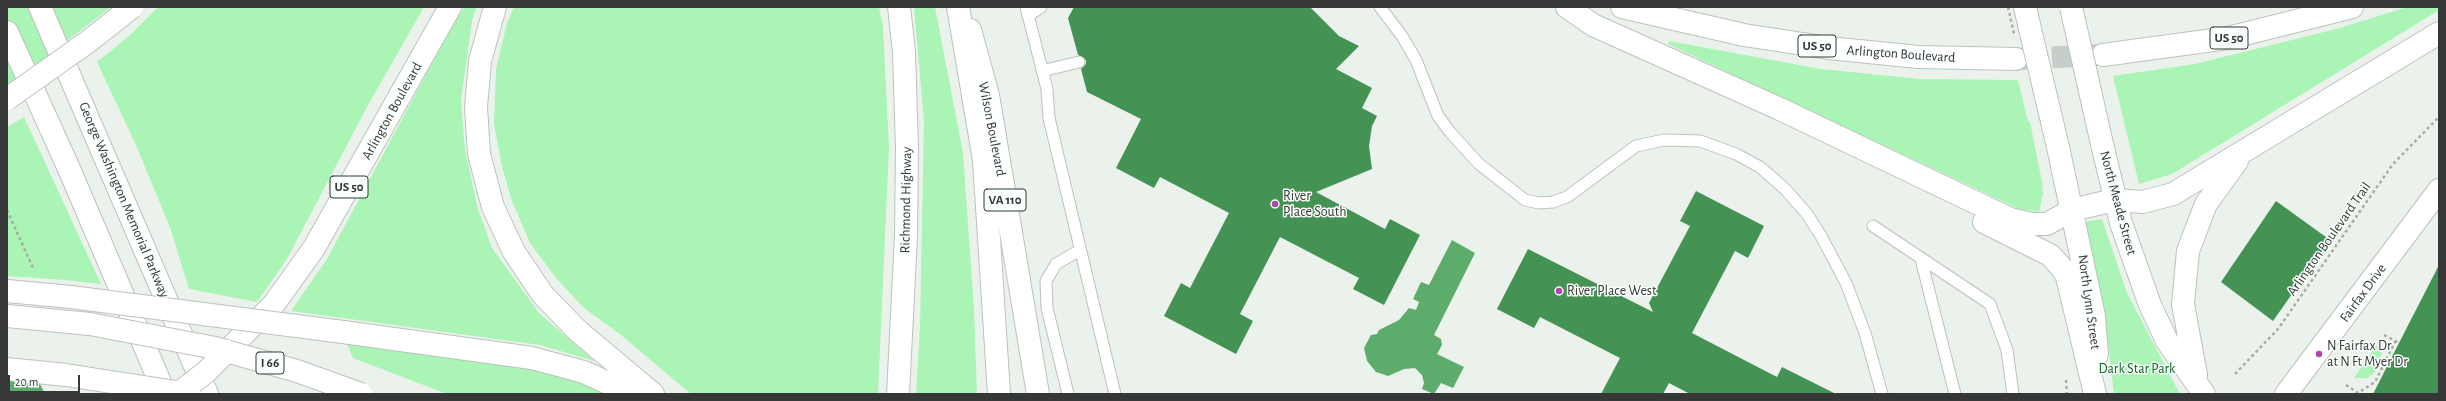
<!DOCTYPE html>
<style>
body{margin:0}
#map{position:relative;width:2446px;height:401px;overflow:hidden;background:#ebf2ec;font-family:"Alegreya Sans",sans-serif}
canvas{display:block}
.frame{position:absolute;inset:0;border:8px solid #353836;pointer-events:none}
.scale{position:absolute;left:8px;top:375px;width:72px;height:18px;box-sizing:border-box;border:2px solid #353836;border-top:0;padding-left:5px;font-size:12px;line-height:14px;white-space:nowrap;color:#353836;-webkit-text-stroke:3px #f9fffa;paint-order:stroke}
</style>
<div id="map">
<canvas width="2446" height="401"></canvas>
<div class="frame"></div>
<div class="scale">20 m</div>
</div>
<script>
const c = document.querySelector('canvas').getContext('2d');
c.lineJoin = 'round';
function paint(path, color) {
  c.fillStyle = color;
  c.fill(path, 'evenodd');
}
function toPath(rows) {
  const path = new Path2D();
  for (const r of rows) {
    path.moveTo(r[0], r[1]);
    for (let i = 2; i < r.length; i += 2) path.lineTo(r[i], r[i + 1]);
  }
  return path;
}
function stroke(path, color, width, dash) {
  c.strokeStyle = color;
  c.lineWidth = width;
  c.lineCap = dash ? 'butt' : 'round';
  c.setLineDash(dash || []);
  c.stroke(path);
}
function label(font, color, halo, rows, align = 'center') {
  c.font = font + ' "Alegreya Sans",sans-serif';
  c.lineWidth = 3;
  c.setLineDash([]);
  c.textBaseline = 'middle';
  c.strokeStyle = halo;
  c.fillStyle = color;
  for (const [text, x, y, turn = 0] of rows) {
    c.save();
    c.translate(x, y);
    c.rotate((+turn || 0) * Math.PI / 180);
    c.textAlign = isNaN(turn) ? turn : align;
    if (halo) c.strokeText(text, 0, 0);
    c.fillText(text, 0, 0);
    c.restore();
  }
}
paint(toPath([
 [7,7,111,7,7,87],
 [158,7,424,7,367,107,287,259,257,302,189,289,171,230,136,145,97,62,128,37],
 [464,7,477,7,472,20,461,101,465,150,478,209,492,248,539,313,594,361,540,345,291,311,327,259,444,41],
 [514,7,879,7,883,27,889,148,878,394,691,394,621,335,584,308,556,278,530,243,512,201,502,167,494,123,496,69,507,23],
 [914,7,935,7,963,153,974,309,977,394,916,394,920,327,924,121],
 [2407,7,2439,7,2439,10,2172,174,2139,184,2113,76,2195,64,2340,28],
 [1669,41,1821,69,1920,79,2018,80,2028,121,2030,122,2042,182,2043,194,2039,212,2019,209,1668,44],
 [24,117,101,284,65,280,7,276,7,127],
 [2102,219,2127,293,2180,394,2114,394,2104,307,2085,222],
 [345,340,542,368,613,394,447,394,353,358],
 [2376,346,2383,349,2374,373,2367,378,2354,378]
]), '#aaf4b5');
paint(toPath([
 [1452,240,1475,253,1434,335,1441,339,1442,345,1437,354,1464,367,1453,388,1441,383,1434,394,1422,389,1424,383,1422,375,1415,368,1404,369,1388,376,1376,372,1367,361,1364,348,1371,335,1377,334,1379,330,1399,320,1409,308,1416,310,1419,302,1413,299,1421,282,1429,285],
 [7,317,45,394,7,394]
]), '#5dac6c');
paint(toPath([
 [7,315,9,316,42,383,7,380]
]), '#ebf2ec');
paint(toPath([
 [1074,7,1310,7,1339,36,1359,46,1336,69,1372,88,1362,108,1377,116,1372,126,1369,146,1372,169,1316,192,1385,229,1390,219,1420,235,1384,305,1353,289,1359,278,1280,237,1240,314,1253,321,1236,354,1164,316,1181,283,1190,288,1229,213,1160,177,1154,188,1116,168,1141,119,1087,92,1081,69,1086,64,1086,60,1078,55,1068,18],
 [1696,191,1764,226,1748,258,1735,251,1692,333,1777,377,1782,367,1836,394,1690,394,1669,383,1663,394,1601,394,1620,358,1540,317,1534,328,1497,309,1528,249,1653,312,1649,303,1690,226,1680,221],
 [2276,201,2330,240,2273,321,2221,282],
 [2439,265,2439,394,2373,394,2399,343]
]), '#449254');
stroke(toPath([
 [2019,59,2100,55]
]), '#c7cdc8', 22, [22, 11]);
const service = toPath([
 [1026,7,1047,89,1049,118,1115,394],
 [1380,7,1402,36,1416,60,1438,116,1450,132,1478,163,1525,200,1539,203,1553,202,1567,197,1636,146,1664,140,1700,141,1736,154,1760,167,1785,189,1807,214,1821,236,1846,283,1865,333,1882,394],
 [1028,16,1041,7],
 [1042,71,1079,62],
 [1873,226,1990,304,2007,350,2013,394],
 [1921,259,1955,394],
 [1068,394,1047,308,1046,281,1056,264,1080,250]
]);
const tertiary = toPath([
 [2286,394,2439,190]
]);
const primary = toPath([
 [970,30,988,95,1038,394]
]);
const trunk = toPath([
 [1567,7,1593,25,1780,109,2010,219,2031,224,2047,224,2072,210,2114,200,2143,202,2173,194,2439,33],
 [1622,7,1744,35,1829,48,1918,57,2016,59],
 [2025,7,2034,46],
 [2103,55,2228,38,2352,7],
 [2102,144,2121,223,2150,305,2167,341,2204,394],
 [2058,147,2094,316,2097,355],
 [1984,222,2050,255,2062,268,2067,277,2095,394],
 [2196,375,2183,304,2188,251,2206,204,2237,161],
 [898,394,906,236,907,149,904,52,899,7]
]);
const motorway = toPath([
 [40,7,207,394],
 [495,7,480,61,476,107,479,154,493,207,514,252,543,295,578,331,653,394],
 [958,7,984,160,999,394],
 [7,32,70,171,165,394],
 [343,332,532,358,584,372,632,394],
 [227,351,274,304,314,248,450,7]
]);
stroke(service, '#bcc2bd', 13);
stroke(tertiary, '#bcc2bd', 24);
stroke(primary, '#bcc2bd', 24);
stroke(trunk, '#bcc2bd', 24);
stroke(motorway, '#bcc2bd', 24);
stroke(toPath([
 [7,210,34,270],
 [2384,335,2399,343],
 [2235,374,2278,329,2393,164,2439,117],
 [2066,380,2067,394],
 [2346,385,2358,393,2375,382,2395,342]
]), '#a7ada8', 2.5, [3, 3]);
stroke(service, '#fff', 11);
stroke(tertiary, '#fff', 22);
stroke(primary, '#fff', 22);
stroke(trunk, '#fff', 22);
stroke(motorway, '#fff', 22);
const trunkBridge = toPath([
 [2071,7,2102,144],
 [2034,46,2058,147]
]);
const motorwayBridge = toPath([
 [7,99,89,41,132,7],
 [7,291,71,297,343,332],
 [7,316,90,324,215,348,297,371,361,394],
 [7,369,66,375,189,394],
 [178,394,206,372,227,351]
]);
stroke(trunkBridge, '#bcc2bd', 24, []);
stroke(motorwayBridge, '#bcc2bd', 24, []);
stroke(toPath([
 [2008,7,2014,34]
]), '#a7ada8', 2.5, [3, 3]);
stroke(trunkBridge, '#fff', 22);
stroke(motorwayBridge, '#fff', 22);
for (const [x, y, r, color] of [
 [1275,204,4,"#ad47ab"],
 [1559,291,4,"#ad47ab"],
 [2319,354,4,"#ad47ab"]
]) {
  const dot = new Path2D();
  dot.arc(x, y, r, 0, 2 * Math.PI);
  c.fillStyle = color;
  c.fill(dot);
  stroke(dot, '#f9fffa', 1.5);
}
for (const [x, y, w] of [
 [2229,38,38],
 [1817,46,38],
 [349,187,38],
 [1005,200,42],
 [270,363,28]
]) {
  const box = new Path2D();
  box.roundRect(x - w / 2, y - 11, w, 22, 3);
  c.fillStyle = '#f9fffa';
  c.fill(box);
  stroke(box, '#353836', 1);
}
label('bold 13px', '#353836', null, [
 ["US 50",2229,38],
 ["US 50",1817,46],
 ["US 50",349,187],
 ["VA 110",1005,200],
 ["I 66",270,363]
]);
label('14px', '#353836', '#f9fffa', [
 ["Arlington Boulevard",1901,54,4],
 ["Arlington Boulevard",392,111,-61],
 ["Wilson Boulevard",992,129,79],
 ["George Washington Memorial Parkway",124,200,67],
 ["Richmond Highway",906,200,-89],
 ["North Meade Street",2118,203,75],
 ["Arlington Boulevard Trail",2329,239,-55],
 ["Fairfax Drive",2363,293,-54],
 ["North Lynn Street",2089,302,82]
]);
label('14px', '#353836', '#f9fffa', [
 ["River",1283,196],
 ["Place South",1283,212],
 ["River Place West",1567,291],
 ["N Fairfax Dr",2327,346],
 ["at N Ft Myer Dr",2327,362]
], 'left');
label('14px', '#0c6529', '#f9fffa', [
 ["Dark Star Park",2137,369]
]);
</script>
